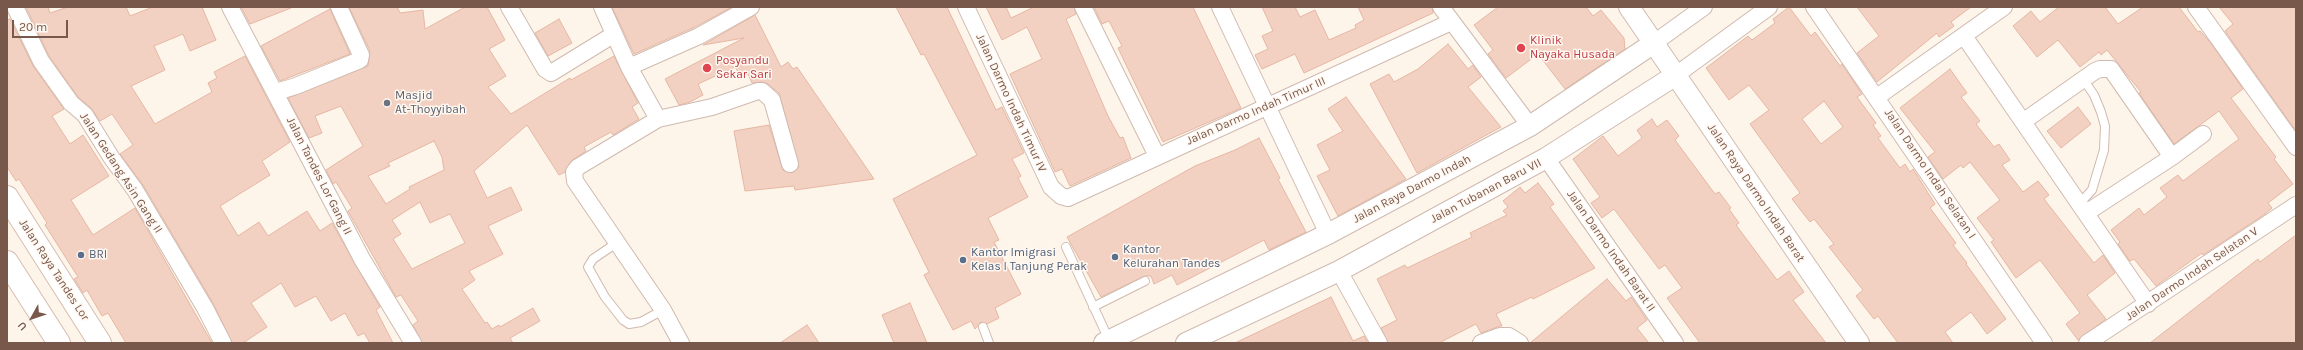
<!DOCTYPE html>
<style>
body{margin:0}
#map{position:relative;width:2303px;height:350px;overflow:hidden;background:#fdf4ea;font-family:Karla,sans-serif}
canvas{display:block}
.frame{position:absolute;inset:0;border:8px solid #79584c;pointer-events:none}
.north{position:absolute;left:12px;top:298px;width:40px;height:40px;-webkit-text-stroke:3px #fff8f1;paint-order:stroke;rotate:230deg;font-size:11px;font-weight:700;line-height:16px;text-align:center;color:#79584c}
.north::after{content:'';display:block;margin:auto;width:14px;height:18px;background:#79584c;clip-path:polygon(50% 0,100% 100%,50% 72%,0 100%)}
.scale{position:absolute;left:12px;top:20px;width:56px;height:18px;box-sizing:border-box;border:2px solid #79584c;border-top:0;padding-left:5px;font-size:12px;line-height:14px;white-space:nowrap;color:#79584c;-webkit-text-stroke:3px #fff8f1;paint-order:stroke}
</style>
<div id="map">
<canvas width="2303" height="350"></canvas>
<div class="frame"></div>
<div class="north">U</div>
<div class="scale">20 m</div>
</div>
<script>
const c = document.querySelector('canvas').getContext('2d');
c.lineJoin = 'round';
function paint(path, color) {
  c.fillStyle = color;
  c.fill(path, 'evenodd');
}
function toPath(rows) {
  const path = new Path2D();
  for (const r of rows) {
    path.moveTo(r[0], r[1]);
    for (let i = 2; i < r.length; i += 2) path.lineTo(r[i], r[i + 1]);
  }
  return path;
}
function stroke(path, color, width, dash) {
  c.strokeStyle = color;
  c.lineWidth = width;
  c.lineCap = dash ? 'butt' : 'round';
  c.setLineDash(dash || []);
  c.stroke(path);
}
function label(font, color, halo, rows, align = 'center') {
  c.font = font + ' Karla,sans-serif';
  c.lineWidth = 3;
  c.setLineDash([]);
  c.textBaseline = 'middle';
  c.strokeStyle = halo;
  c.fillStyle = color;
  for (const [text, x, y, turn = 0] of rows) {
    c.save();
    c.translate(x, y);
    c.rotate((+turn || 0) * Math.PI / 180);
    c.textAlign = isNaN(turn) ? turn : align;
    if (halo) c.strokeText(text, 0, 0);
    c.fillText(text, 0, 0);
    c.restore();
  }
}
const building = toPath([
 [26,7,48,7,50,13,68,7,126,7,130,16,153,7,202,7,216,40,190,51,183,34,154,46,165,70,131,86,155,124,212,92,208,83,217,78,214,72,245,56,290,142,262,161,270,175,220,206,238,236,259,222,268,236,307,211,320,231,332,223,380,307,376,310,393,343,370,343,364,333,358,336,345,313,331,321,316,296,295,307,281,283,251,303,267,327,243,343,232,343,213,303,143,185,120,154,133,145,112,114,100,121,91,108,78,97,49,56,26,7],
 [241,7,290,7,291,8,250,24,241,7],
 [349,7,397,7,400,13,423,10,425,29,465,7,487,7,505,40,489,49,506,76,488,87,511,114,570,78,571,80,614,56,638,103,632,107,639,119,613,135,611,132,584,147,586,151,571,161,565,172,559,175,527,125,474,171,487,198,511,187,522,210,488,226,503,254,469,271,475,280,462,289,485,323,487,322,492,329,499,325,500,327,533,308,540,321,510,338,513,343,422,343,413,325,418,321,401,295,396,297,348,211,352,208,336,182,333,184,326,170,363,146,341,106,315,116,322,133,309,138,288,98,368,66,370,51,349,7],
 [434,141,442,157,444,170,409,187,410,189,386,204,368,176,390,166,388,163,434,141],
 [420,202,430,223,450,214,465,243,412,269,393,239,401,234,392,220,420,202],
 [612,7,732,7,695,27,634,54,612,7],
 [896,7,947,7,996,110,1002,107,1024,153,1012,159,1021,176,1018,178,1028,197,988,218,999,240,994,242,1021,294,995,308,999,318,987,324,981,322,975,329,971,321,953,330,924,275,929,272,893,199,977,155,924,54,921,55,896,7],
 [986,7,1006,7,1011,18,1034,7,1074,7,1076,14,1066,19,1108,116,1120,138,1123,137,1131,158,1070,186,1062,169,1055,172,1010,74,1042,59,1027,27,1002,40,986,7],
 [1094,7,1193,7,1241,108,1163,142,1118,48,1122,46,1109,21,1102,24,1094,7],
 [1262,7,1295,7,1300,17,1315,10,1329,40,1356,28,1355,25,1364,20,1358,7,1432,7,1433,13,1304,73,1295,54,1262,69,1255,55,1268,49,1262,36,1273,31,1262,7],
 [1498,7,1586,7,1593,16,1601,10,1624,38,1625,49,1565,89,1538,54,1506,78,1488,54,1493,50,1474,25,1498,7],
 [1789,7,1811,36,1815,32,1840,66,1842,64,1862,94,1857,97,1876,123,1873,125,1881,136,1878,138,1900,168,1905,164,1910,172,1913,169,1935,204,1930,208,1956,243,1953,245,1967,263,1966,264,2006,319,1987,334,1971,312,1945,332,1953,343,1898,343,1878,316,1874,319,1856,296,1863,290,1829,247,1834,244,1814,219,1810,222,1792,199,1800,193,1750,124,1769,110,1749,85,1729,100,1706,68,1748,36,1752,40,1775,23,1773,19,1789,7],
 [1824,101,1843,127,1821,144,1802,119,1824,101],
 [1857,7,1971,7,1951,22,1954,26,1939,37,1937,33,1877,82,1857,53,1879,36,1857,7],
 [2059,7,2105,7,2118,24,2143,7,2179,7,2198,32,2200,31,2210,42,2243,89,2231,98,2276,157,2274,159,2293,184,2268,203,2272,208,2265,214,2203,255,2202,253,2156,286,2134,259,2130,261,2118,244,2120,242,2111,230,2139,208,2144,215,2167,197,2160,188,2178,175,2183,181,2239,139,2219,111,2174,144,2139,93,2141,92,2107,50,2101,55,2099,52,2080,67,2058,40,2037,57,2013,26,2031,11,2040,22,2059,7],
 [2219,7,2296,7,2296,131,2225,31,2233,24,2219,7],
 [330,9,350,54,280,81,261,46,330,9],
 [755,15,781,67,788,62,793,69,797,67,874,179,795,190,794,186,745,191,734,131,769,125,783,170,792,173,799,167,779,93,768,84,762,82,752,83,748,74,741,77,735,67,698,84,703,95,690,102,679,105,665,79,744,38,703,45,755,15],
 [10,19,33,66,64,109,52,116,70,144,83,135,109,176,71,200,93,235,135,208,212,343,126,343,108,313,102,316,87,290,83,293,76,282,74,279,78,277,45,225,47,223,19,179,16,181,7,167,7,20,10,19],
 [559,19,572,43,548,56,535,33,559,19],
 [1448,44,1468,69,1473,65,1481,77,1468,87,1501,127,1417,173,1370,84,1389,74,1394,82,1418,69,1448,44],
 [1950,69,1967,93,1961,97,1980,121,1976,124,1994,147,1999,144,2010,160,2002,165,2023,192,2038,181,2049,195,2044,199,2094,263,2103,255,2115,273,2087,295,2106,319,2078,340,2066,324,2080,313,2040,260,2016,278,1991,242,1994,240,1977,218,2000,200,1970,162,1963,168,1961,165,1943,179,1928,157,1935,152,1900,108,1950,69],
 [1346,97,1406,179,1338,216,1317,176,1330,170,1317,145,1343,131,1328,109,1346,97],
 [2078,107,2091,124,2061,148,2047,131,2078,107],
 [1652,119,1657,127,1667,120,1679,136,1675,140,1715,194,1719,192,1731,208,1729,209,1739,223,1736,225,1777,280,1789,271,1804,292,1793,300,1826,343,1700,343,1667,298,1682,288,1665,265,1659,269,1614,209,1602,218,1591,203,1600,197,1573,159,1603,136,1618,156,1642,138,1637,130,1652,119],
 [1259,138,1280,178,1278,179,1306,232,1269,250,1264,240,1177,285,1172,275,1154,284,1151,276,1145,276,1101,297,1067,237,1195,166,1235,150,1259,138],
 [1538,183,1554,204,1550,207,1595,268,1533,299,1532,297,1496,314,1502,326,1500,326,1481,333,1476,324,1439,343,1388,343,1381,328,1397,320,1377,279,1405,265,1407,268,1472,237,1470,233,1507,215,1503,211,1508,207,1503,201,1520,187,1525,193,1538,183],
 [2296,235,2296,343,2150,343,2258,259,2260,262,2296,235],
 [1607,279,1626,301,1631,297,1647,320,1637,328,1649,343,1530,343,1607,279],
 [1331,297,1353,341,1364,336,1368,343,1235,343,1331,297],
 [910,303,927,343,894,343,882,315,910,303],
 [807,325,819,343,780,343,807,325]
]);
paint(building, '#f3d1c2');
stroke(building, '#e6b6a2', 1);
const service = toPath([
 [2080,203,2092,190,2104,150,2105,126,2101,112,2094,95,2083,79],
 [618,242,593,259,588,267,605,297,623,320,629,324,641,322,663,310],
 [1066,247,1109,340],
 [1093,307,1145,281],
 [983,327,989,343]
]);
const minor = toPath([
 [15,7,41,61,71,103,85,115,111,157,135,190,205,308,223,343],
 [230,7,362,259,413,343],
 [509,7,545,69,551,73,613,35],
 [602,7,629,67,658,119],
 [966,7,1051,187,1061,196,1068,198,1451,22],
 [1083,7,1157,156],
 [1220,7,1328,234],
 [1441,7,1530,126],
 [1814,7,2044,343],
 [2196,7,2296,147],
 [1964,36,2148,304],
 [1654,43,1704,7],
 [629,67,699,36,751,7],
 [1676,75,1769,7],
 [276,92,296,86,360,60,361,55,339,7],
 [1877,97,2004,7],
 [2024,121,2095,71,2100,69,2111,69,2172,157,2086,213],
 [2172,157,2203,134],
 [1546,158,1675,343],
 [1339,271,1379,343],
 [681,343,663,310,575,181,574,172,578,167,658,119,712,107,758,91,762,91,772,100,790,164],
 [1481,343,1500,336,1509,336,1520,343],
 [2087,343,2296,205]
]);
const tertiary = toPath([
 [1629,7,1859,343],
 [1104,343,1328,234,1530,126,1654,43],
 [1186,343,1339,271,1546,158,1676,75]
]);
const secondary = toPath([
 [7,197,100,343],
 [7,262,59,343]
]);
stroke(service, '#d0baaf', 10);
stroke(minor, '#d0baaf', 18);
stroke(tertiary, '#d0baaf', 22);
stroke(secondary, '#d6bdaf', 24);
stroke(service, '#fff', 8);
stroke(minor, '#fff', 16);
stroke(tertiary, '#fff', 20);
stroke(secondary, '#fff', 22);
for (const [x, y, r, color] of [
 [1521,48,5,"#e0444e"],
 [707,68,5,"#e0444e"],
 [387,103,4,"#6b7280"],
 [81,255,4,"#5c6f8a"],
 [1115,257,4,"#5c6f8a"],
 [963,260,4,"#5c6f8a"]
]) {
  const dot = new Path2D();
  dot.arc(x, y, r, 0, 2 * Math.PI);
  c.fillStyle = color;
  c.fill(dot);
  stroke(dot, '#fff8f1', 1.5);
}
label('12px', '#be3a42', '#fff8f1', [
 ["Klinik",1530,41],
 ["Nayaka Husada",1530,55],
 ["Posyandu",716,61],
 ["Sekar Sari",716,75]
], 'left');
label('12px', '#5b616d', '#fff8f1', [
 ["Masjid",395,96],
 ["At-Thoyyibah",395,110]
], 'left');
label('12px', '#79584c', '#fff8f1', [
 ["Jalan Darmo Indah Timur IV",1011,103,65],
 ["Jalan Darmo Indah Timur III",1256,111,-24],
 ["Jalan Gedang Asin Gang II",121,173,57],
 ["Jalan Darmo Indah Selatan I",1930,174,56],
 ["Jalan Tandes Lor Gang II",319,176,63],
 ["Jalan Raya Darmo Indah",1412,189,-28],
 ["Jalan Tubanan Baru VII",1486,191,-28],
 ["Jalan Raya Darmo Indah Barat",1756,193,56],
 ["Jalan Darmo Indah Barat II",1611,251,55],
 ["Jalan Raya Tandes Lor",54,270,57],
 ["Jalan Darmo Indah Selatan V",2192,274,-34]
]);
label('12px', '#4e5e75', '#fff8f1', [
 ["Kantor",1123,250],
 ["Kelurahan Tandes",1123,264],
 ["Kantor Imigrasi",971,253],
 ["Kelas I Tanjung Perak",971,267],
 ["BRI",89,255]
], 'left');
</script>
